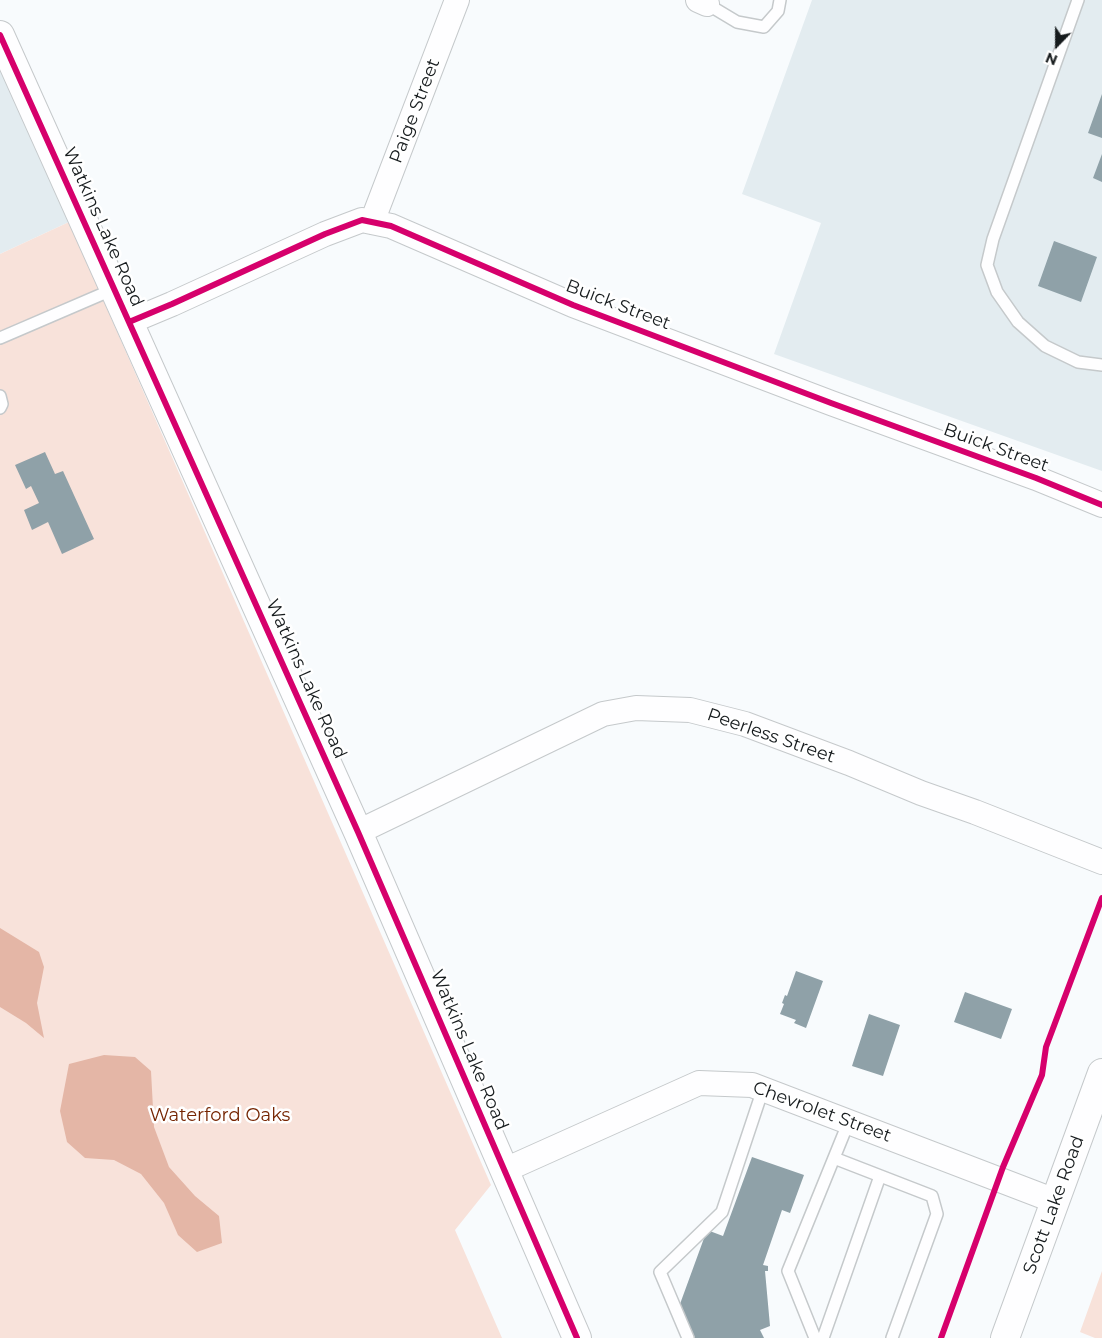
<!DOCTYPE html>
<style>
body{margin:0}
#map{position:relative;width:1102px;height:1338px;overflow:hidden;background:#f8fbfd;font-family:Montserrat,sans-serif}
canvas{display:block}
.north{position:absolute;left:1032px;top:20px;width:50px;height:50px;-webkit-text-stroke:4px #fff;paint-order:stroke;rotate:202deg;font-size:14px;font-weight:700;line-height:20px;text-align:center;color:#161b1d}
.north::after{content:'';display:block;margin:auto;width:18px;height:22px;background:#161b1d;clip-path:polygon(50% 0,100% 100%,50% 72%,0 100%)}
</style>
<div id="map">
<canvas width="1102" height="1338"></canvas>
<div class="north">N</div>
</div>
<script>
const c = document.querySelector('canvas').getContext('2d');
c.lineJoin = 'round';
function paint(path, color) {
  c.fillStyle = color;
  c.fill(path, 'evenodd');
}
function toPath(rows) {
  const path = new Path2D();
  for (const r of rows) {
    path.moveTo(r[0], r[1]);
    for (let i = 2; i < r.length; i += 2) path.lineTo(r[i], r[i + 1]);
  }
  return path;
}
function stroke(path, color, width, dash) {
  c.strokeStyle = color;
  c.lineWidth = width;
  c.lineCap = dash ? 'butt' : 'round';
  c.setLineDash(dash || []);
  c.stroke(path);
}
function label(font, color, halo, rows, align = 'center') {
  c.font = font + ' Montserrat,sans-serif';
  c.lineWidth = 5;
  c.setLineDash([]);
  c.textBaseline = 'middle';
  c.strokeStyle = halo;
  c.fillStyle = color;
  for (const [text, x, y, turn = 0] of rows) {
    c.save();
    c.translate(x, y);
    c.rotate((+turn || 0) * Math.PI / 180);
    c.textAlign = isNaN(turn) ? turn : align;
    if (halo) c.strokeText(text, 0, 0);
    c.fillText(text, 0, 0);
    c.restore();
  }
}
paint(toPath([
 [812,0,1102,0,1102,471,774,354,821,223,742,194],
 [0,69,69,222,0,254]
]), '#e3ecf0');
paint(toPath([
 [69,222,491,1185,455,1230,502,1338,0,1338,0,254],
 [1102,1271,1102,1338,1095,1338,1080,1332]
]), '#f8e2da');
paint(toPath([
 [0,928,39,952,44,967,37,1003,44,1038,26,1023,0,1007],
 [104,1055,135,1057,151,1071,154,1127,169,1167,195,1196,219,1216,222,1243,197,1252,178,1235,164,1203,141,1174,114,1160,85,1158,67,1142,60,1111,69,1064]
]), '#e4b6a6');
paint(toPath([
 [1102,94,1102,138,1088,133],
 [1102,154,1102,182,1093,178],
 [1054,241,1097,257,1081,302,1038,286],
 [45,452,55,474,63,471,94,539,62,554,48,522,32,530,24,510,39,503,31,486,26,489,15,465],
 [796,971,823,981,806,1028,794,1023,796,1020,780,1014,784,1004,782,1003,785,995,787,996],
 [965,992,1012,1009,1001,1039,954,1022],
 [869,1014,900,1025,883,1076,852,1066],
 [752,1157,804,1175,790,1213,782,1210,763,1265,768,1266,768,1271,765,1271,770,1326,760,1330,764,1338,695,1338,680,1304,707,1230,723,1236]
]), '#8fa1a8');
const service = toPath([
 [1078,0,993,239,987,265,997,292,1018,322,1045,346,1078,362,1102,365],
 [707,4,737,22,764,27,778,11,780,0],
 [0,338,114,289],
 [0,396,2,404,0,408],
 [834,1158,932,1196,937,1214,892,1338],
 [688,1338,660,1272,722,1212,763,1089],
 [815,1338,788,1271,849,1121],
 [823,1338,880,1176]
]);
const minor = toPath([
 [698,0,707,4],
 [372,222,457,0],
 [129,322,172,304,325,234,362,220,391,226,573,305,831,403,1036,478,1102,505],
 [358,832,603,714,636,708,690,710,745,724,849,763,921,793,975,812,1102,862],
 [505,1170,699,1083,752,1085,1055,1201]
]);
const tertiary = toPath([
 [0,35,358,832,577,1338],
 [1005,1338,1102,1073]
]);
stroke(service, '#c5c9cb', 14);
stroke(minor, '#c5c9cb', 26);
stroke(tertiary, '#c5c9cb', 30);
stroke(service, '#fefeff', 11);
stroke(minor, '#fefeff', 24);
stroke(tertiary, '#fefeff', 28);
stroke(toPath([
 [0,35,358,832,577,1338],
 [129,322,172,304,325,234,362,220,391,226,573,305,831,403,1036,478,1102,505],
 [941,1338,1003,1167,1042,1075,1046,1047,1102,898]
]), '#d6006c', 6);
label('18px', '#161b1d', '#fff', [
 ["Paige Street",415,111,-69],
 ["Watkins Lake Road",103,227,66],
 ["Buick Street",618,305,21],
 ["Buick Street",996,448,20],
 ["Watkins Lake Road",306,679,66],
 ["Peerless Street",771,736,19],
 ["Watkins Lake Road",469,1050,67],
 ["Chevrolet Street",822,1112,20],
 ["Scott Lake Road",1054,1205,-70]
]);
label('18px', '#752502', '#fff', [
 ["Waterford Oaks",220,1116]
]);
</script>
